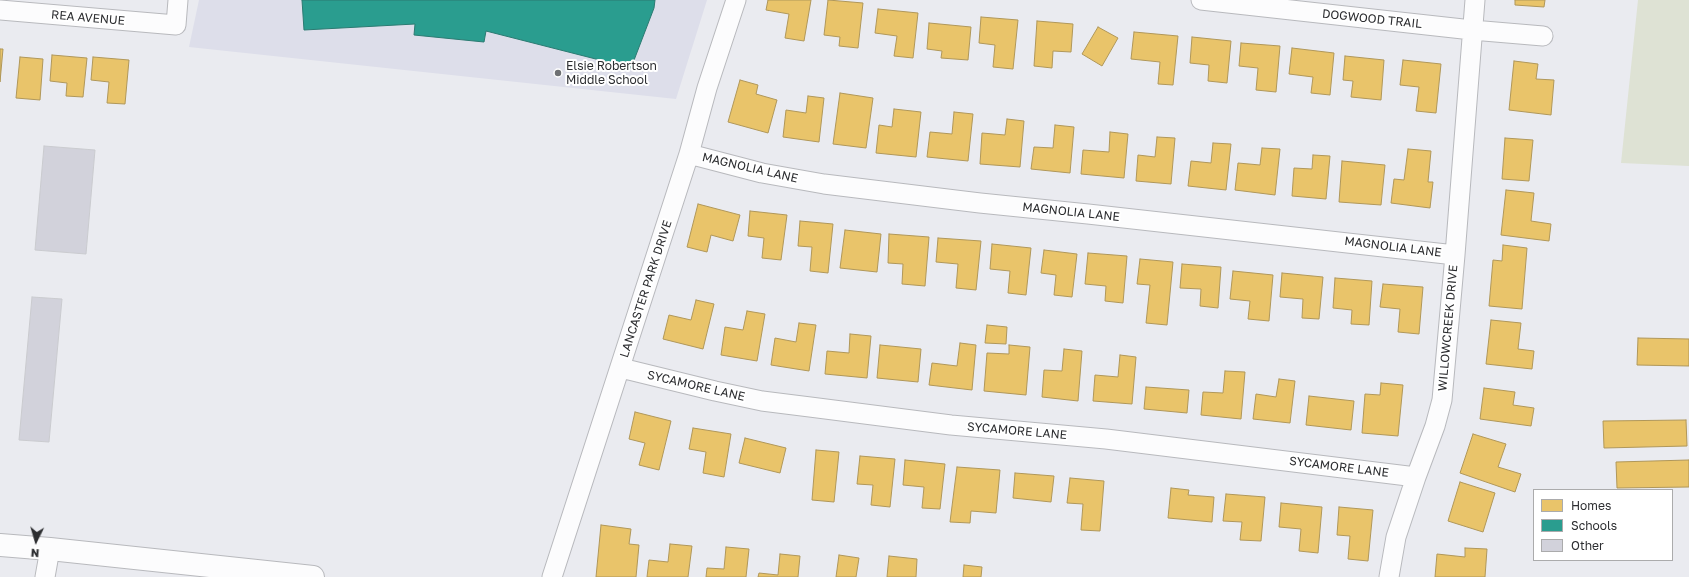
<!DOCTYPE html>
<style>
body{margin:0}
#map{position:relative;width:1689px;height:577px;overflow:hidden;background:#eaebf0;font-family:"Golos Text",sans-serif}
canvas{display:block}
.legend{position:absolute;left:1533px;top:489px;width:140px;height:72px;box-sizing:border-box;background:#fff;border:1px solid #ababac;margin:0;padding:5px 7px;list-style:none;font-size:12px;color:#2c2d30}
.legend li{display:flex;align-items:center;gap:8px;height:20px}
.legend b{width:20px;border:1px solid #ababac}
.north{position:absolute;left:16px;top:521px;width:40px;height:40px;-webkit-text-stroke:3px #fff;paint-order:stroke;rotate:185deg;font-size:11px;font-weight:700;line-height:16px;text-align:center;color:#2c2d30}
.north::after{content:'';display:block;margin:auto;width:14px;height:18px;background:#2c2d30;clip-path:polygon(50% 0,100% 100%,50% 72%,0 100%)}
</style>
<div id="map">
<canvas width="1689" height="577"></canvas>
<ul class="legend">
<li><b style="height:11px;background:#e9c46a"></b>Homes</li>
<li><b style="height:11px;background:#2a9d8f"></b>Schools</li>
<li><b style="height:11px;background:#d2d2db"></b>Other</li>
</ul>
<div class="north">N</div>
</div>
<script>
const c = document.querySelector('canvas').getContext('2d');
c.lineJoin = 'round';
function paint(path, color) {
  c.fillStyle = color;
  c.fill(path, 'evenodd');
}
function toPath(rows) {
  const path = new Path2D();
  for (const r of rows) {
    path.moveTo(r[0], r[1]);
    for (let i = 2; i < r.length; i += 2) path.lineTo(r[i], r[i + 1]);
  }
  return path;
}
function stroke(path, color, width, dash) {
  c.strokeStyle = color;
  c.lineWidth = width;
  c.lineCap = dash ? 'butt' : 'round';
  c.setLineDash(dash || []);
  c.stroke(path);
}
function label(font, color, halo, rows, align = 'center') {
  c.font = font + ' "Golos Text",sans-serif';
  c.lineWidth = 4;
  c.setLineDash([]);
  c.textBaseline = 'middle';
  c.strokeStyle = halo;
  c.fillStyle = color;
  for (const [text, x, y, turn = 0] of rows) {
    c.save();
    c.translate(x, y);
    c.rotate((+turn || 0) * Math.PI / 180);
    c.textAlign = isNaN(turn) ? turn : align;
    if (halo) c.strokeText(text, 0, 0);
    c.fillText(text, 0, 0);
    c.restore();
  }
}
paint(toPath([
 [199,0,707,0,676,99,189,47]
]), '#dddeea');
paint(toPath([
 [1638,0,1689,0,1689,166,1621,163]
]), '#dee2d4');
const homes = toPath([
 [768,0,811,0,804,41,785,38,789,14,766,10,768,0],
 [828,0,863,3,858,48,839,46,840,37,824,35,828,0],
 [1515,0,1545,0,1544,7,1515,5,1515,0],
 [878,9,918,13,913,58,894,56,897,36,875,33,878,9],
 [981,17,1018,20,1013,69,993,67,995,45,979,43,981,17],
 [1037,21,1073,24,1071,52,1053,51,1052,68,1034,66,1037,21],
 [929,23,971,27,968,60,941,58,942,51,927,49,929,23],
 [1098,27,1118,38,1102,66,1082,54,1098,27],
 [1134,32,1178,36,1173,85,1158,84,1160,62,1131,59,1134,32],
 [1192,37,1231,41,1227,83,1208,81,1209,65,1190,63,1192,37],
 [1241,43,1280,46,1276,92,1256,90,1258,68,1239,66,1241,43],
 [1292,48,1334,53,1330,95,1311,93,1313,77,1289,74,1292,48],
 [0,49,3,49,0,82,0,49],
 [52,55,87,58,83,97,66,96,67,83,50,81,52,55],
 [1345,56,1384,60,1381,100,1351,97,1353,81,1343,80,1345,56],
 [20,57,43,59,40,100,16,98,20,57],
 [93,57,129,60,125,104,107,103,109,82,91,80,93,57],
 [1403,60,1441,64,1436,113,1416,111,1419,87,1400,85,1403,60],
 [1514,61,1538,64,1536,79,1554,80,1551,115,1509,110,1514,61],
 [740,80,758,85,756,94,777,100,768,133,728,122,740,80],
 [840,93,873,98,866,148,833,144,840,93],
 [808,96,824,98,819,142,783,137,786,110,806,113,808,96],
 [894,109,921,112,916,157,876,153,879,125,892,127,894,109],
 [954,112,973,114,968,161,927,157,930,132,952,134,954,112],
 [1007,119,1024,121,1020,167,980,164,982,133,1005,135,1007,119],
 [1055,125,1074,127,1070,173,1031,169,1034,147,1053,148,1055,125],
 [1110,132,1128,134,1124,178,1081,174,1083,150,1109,152,1110,132],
 [1157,137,1175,138,1171,184,1136,181,1138,155,1155,157,1157,137],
 [1505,138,1533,140,1529,181,1502,179,1505,138],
 [1213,143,1231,144,1226,190,1188,186,1191,161,1211,163,1213,143],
 [1262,148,1280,149,1275,195,1235,190,1238,163,1260,165,1262,148],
 [1408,149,1431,151,1428,182,1433,182,1430,208,1391,203,1394,179,1404,180,1408,149],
 [1313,155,1330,156,1326,199,1292,196,1294,168,1312,169,1313,155],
 [1342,161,1385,165,1381,205,1339,202,1342,161],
 [1506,190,1534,193,1531,221,1551,224,1549,241,1501,235,1506,190],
 [698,204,740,215,733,241,711,235,707,252,687,247,698,204],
 [750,211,787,215,781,260,762,258,764,238,748,236,750,211],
 [800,221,833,224,828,273,810,271,812,247,798,246,800,221],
 [845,230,881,234,877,272,840,268,845,230],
 [889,234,929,237,925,286,902,284,903,264,888,263,889,234],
 [938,238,981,241,976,290,956,288,958,264,936,262,938,238],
 [992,244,1031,248,1026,295,1008,293,1010,271,990,269,992,244],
 [1503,245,1527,248,1522,309,1489,306,1493,260,1502,261,1503,245],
 [1044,250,1077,254,1072,297,1054,295,1056,275,1041,273,1044,250],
 [1088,253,1127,256,1123,303,1105,301,1106,286,1085,284,1088,253],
 [1140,259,1173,262,1167,325,1146,323,1150,285,1137,284,1140,259],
 [1182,264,1221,267,1218,308,1200,306,1201,289,1180,288,1182,264],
 [1233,271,1273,275,1269,321,1248,319,1250,301,1230,299,1233,271],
 [1282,273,1323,277,1319,319,1302,318,1303,299,1280,297,1282,273],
 [1335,278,1372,281,1369,325,1351,324,1352,310,1333,308,1335,278],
 [1383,284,1423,287,1419,334,1398,332,1400,309,1380,307,1383,284],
 [696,300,714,304,703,349,663,339,669,315,691,320,696,300],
 [747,311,765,314,757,361,721,355,725,327,743,330,747,311],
 [1491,320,1521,323,1518,349,1534,351,1532,369,1486,364,1491,320],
 [799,323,816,325,809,371,771,365,775,338,796,342,799,323],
 [987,325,1007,327,1006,344,985,343,987,325],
 [850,334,871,336,867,378,825,374,827,351,849,353,850,334],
 [1638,338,1689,339,1689,366,1637,365,1638,338],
 [960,343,976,345,972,390,929,385,932,363,957,366,960,343],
 [880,345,921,349,918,382,877,378,880,345],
 [1009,345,1030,347,1026,395,984,391,987,353,1009,354,1009,345],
 [1064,349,1082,351,1078,401,1042,397,1044,370,1062,371,1064,349],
 [1120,355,1136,357,1132,404,1093,401,1095,375,1118,377,1120,355],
 [1225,371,1245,372,1241,419,1201,415,1203,392,1223,393,1225,371],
 [1279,379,1295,381,1290,423,1253,419,1256,394,1276,397,1279,379],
 [1381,383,1403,385,1398,436,1362,433,1365,394,1380,395,1381,383],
 [1146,387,1189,390,1187,413,1144,409,1146,387],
 [1484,388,1515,392,1513,405,1534,408,1531,426,1480,419,1484,388],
 [1309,396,1354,401,1351,430,1306,425,1309,396],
 [635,412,671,421,659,470,639,465,645,443,629,439,635,412],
 [1686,420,1687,446,1604,448,1603,421,1686,420],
 [693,428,731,434,724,477,703,473,706,452,689,449,693,428],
 [1473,434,1506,444,1498,467,1521,474,1515,492,1460,473,1473,434],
 [745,438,786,448,780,473,739,463,745,438],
 [816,450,839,452,834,502,812,500,816,450],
 [860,456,895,459,890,507,871,505,873,485,857,484,860,456],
 [905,460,945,464,940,509,922,508,924,487,903,485,905,460],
 [1689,460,1689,487,1617,488,1616,462,1689,460],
 [957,467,1000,470,996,513,971,511,970,523,950,522,957,467],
 [1015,473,1054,476,1051,502,1013,498,1015,473],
 [1070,478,1104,481,1100,531,1081,530,1083,504,1067,503,1070,478],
 [1460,482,1495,493,1483,532,1448,521,1460,482],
 [1171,488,1189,490,1188,495,1214,497,1212,522,1168,518,1171,488],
 [1226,494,1265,497,1261,541,1240,540,1242,522,1223,521,1226,494],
 [1281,503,1322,507,1318,553,1299,551,1301,529,1279,527,1281,503],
 [1339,507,1373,510,1368,561,1348,559,1350,536,1337,535,1339,507],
 [601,525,631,529,629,544,639,545,636,577,596,577,601,525],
 [670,544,692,546,688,577,647,577,649,560,668,562,670,544],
 [726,547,749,549,746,577,706,577,707,568,724,569,726,547],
 [1465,548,1487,549,1485,577,1435,577,1437,554,1465,557,1465,548],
 [780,554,800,556,798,577,758,577,759,573,778,575,780,554],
 [839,555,859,558,856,577,836,577,839,555],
 [889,556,917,559,916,577,887,577,889,556],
 [964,565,982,567,981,577,963,577,964,565]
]);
paint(homes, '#e9c46a');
stroke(homes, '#b09759', 1);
const schools = toPath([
 [302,0,655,0,654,8,631,68,486,31,484,42,414,35,415,24,304,30,302,0]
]);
paint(schools, '#2a9d8f');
stroke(schools, '#2b7b72', 1);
const building = toPath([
 [44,146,95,150,86,254,35,250,44,146],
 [32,297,62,299,49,442,19,440,32,297]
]);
paint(building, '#d2d2db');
stroke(building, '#cacbcf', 1);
const minor = toPath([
 [1201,0,1472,30,1543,36],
 [0,10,176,25,178,0],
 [689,154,762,173,824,184,980,203,1088,214,1455,255],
 [621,368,715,391,762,401,810,407,951,425,1106,439,1416,477],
 [45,577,50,549],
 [552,577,689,154,707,88,736,0],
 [1389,577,1396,537,1416,477,1435,426,1442,400,1455,255,1475,0]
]);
const major = toPath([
 [0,545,50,549,313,577]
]);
stroke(minor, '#b8b9bd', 21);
stroke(major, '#b8b9bd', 24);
stroke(minor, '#fcfcfd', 19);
stroke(major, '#fcfcfd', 22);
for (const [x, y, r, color] of [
 [558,73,4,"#6e7073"]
]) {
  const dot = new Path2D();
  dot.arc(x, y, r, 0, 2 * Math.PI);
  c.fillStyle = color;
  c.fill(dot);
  stroke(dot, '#fff', 1.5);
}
label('12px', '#2c2d30', '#fff', [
 ["REA AVENUE",88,18,5],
 ["DOGWOOD TRAIL",1372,19,6],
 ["MAGNOLIA LANE",750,168,13],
 ["MAGNOLIA LANE",1071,212,6],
 ["MAGNOLIA LANE",1393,247,7],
 ["LANCASTER PARK DRIVE",646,289,-72],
 ["WILLOWCREEK DRIVE",1448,328,-85],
 ["SYCAMORE LANE",696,386,13],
 ["SYCAMORE LANE",1017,431,5],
 ["SYCAMORE LANE",1339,467,7]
]);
label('12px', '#2c2d30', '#fff', [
 ["Elsie Robertson",566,66],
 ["Middle School",566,80]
], 'left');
</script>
